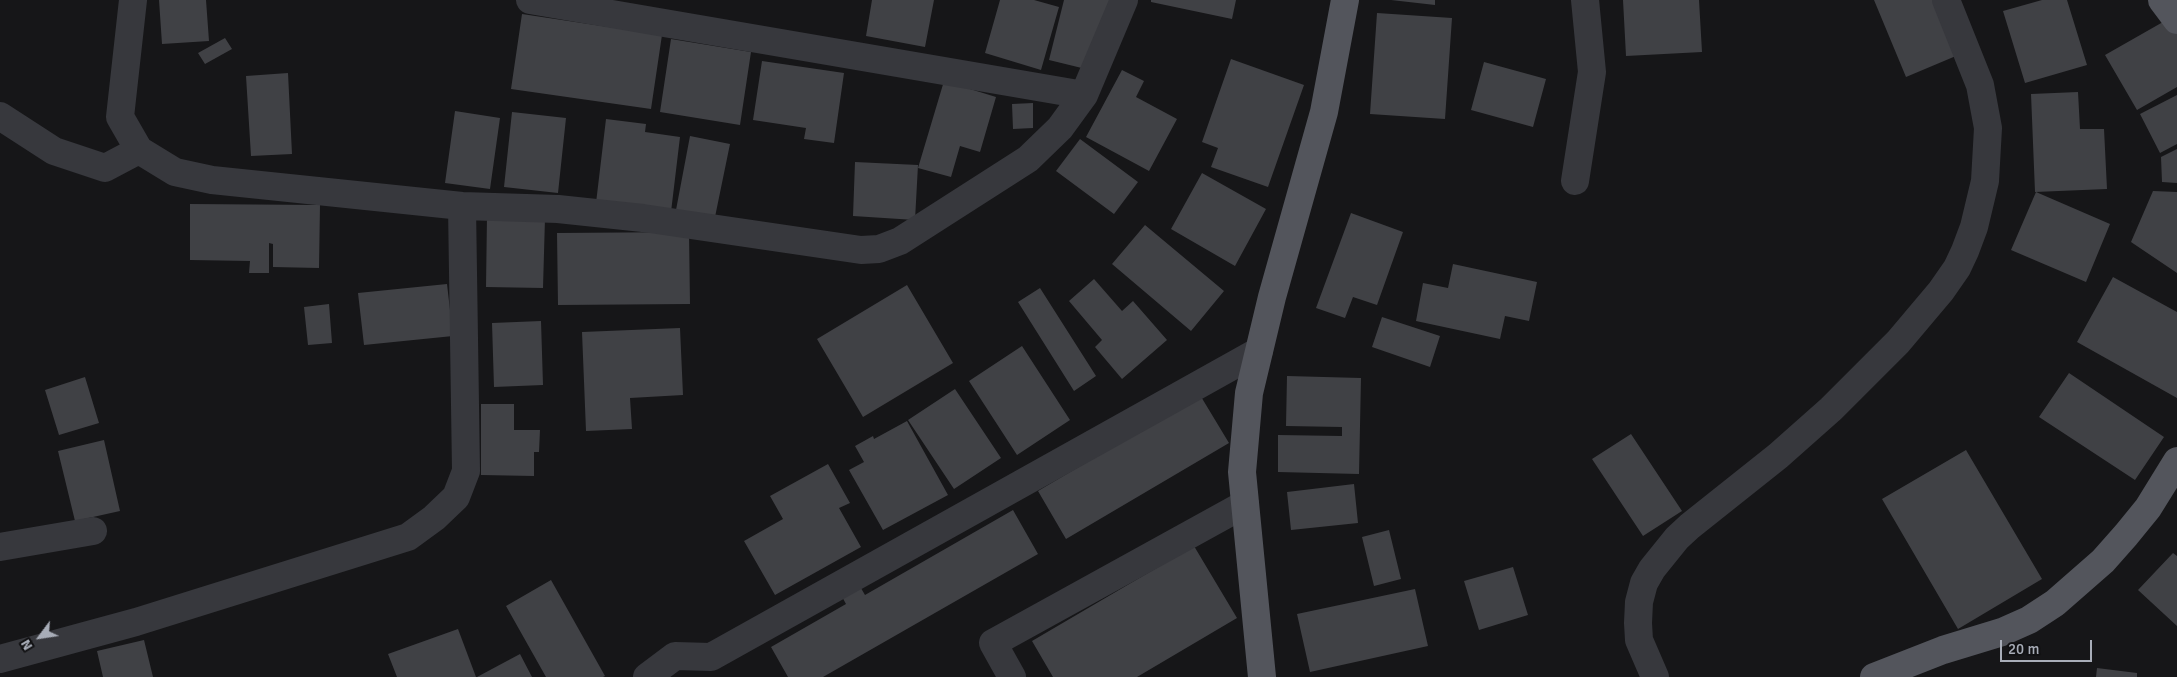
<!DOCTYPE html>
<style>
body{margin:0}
#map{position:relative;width:2177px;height:677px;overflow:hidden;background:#161618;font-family:Signika,sans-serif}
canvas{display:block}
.north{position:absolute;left:15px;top:612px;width:50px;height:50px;-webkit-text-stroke:4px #111113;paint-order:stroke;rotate:239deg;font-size:14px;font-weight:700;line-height:20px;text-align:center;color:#a8adb8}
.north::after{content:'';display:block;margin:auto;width:18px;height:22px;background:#a8adb8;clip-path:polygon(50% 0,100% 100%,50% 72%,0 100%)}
.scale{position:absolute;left:2000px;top:640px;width:92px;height:22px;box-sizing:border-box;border:2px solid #a8adb8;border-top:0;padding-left:6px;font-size:15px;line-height:18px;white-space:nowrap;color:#a8adb8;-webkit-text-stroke:4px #111113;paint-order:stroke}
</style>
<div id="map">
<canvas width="2177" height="677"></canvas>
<div class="north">N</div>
<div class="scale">20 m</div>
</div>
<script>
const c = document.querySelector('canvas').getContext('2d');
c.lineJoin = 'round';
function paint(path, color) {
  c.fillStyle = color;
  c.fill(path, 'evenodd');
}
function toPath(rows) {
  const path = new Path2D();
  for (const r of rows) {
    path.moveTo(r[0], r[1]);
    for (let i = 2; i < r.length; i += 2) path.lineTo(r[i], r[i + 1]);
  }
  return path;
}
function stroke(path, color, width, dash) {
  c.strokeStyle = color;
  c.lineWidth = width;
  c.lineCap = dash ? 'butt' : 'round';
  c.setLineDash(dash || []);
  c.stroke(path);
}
paint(toPath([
 [159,0,206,0,209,41,162,44],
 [872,0,934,0,925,47,866,36],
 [1000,0,1034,0,1059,7,1041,70,985,53],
 [1064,0,1112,0,1094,71,1049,60],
 [1151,0,1236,0,1232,19,1151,2],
 [1391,0,1435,0,1435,5],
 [1623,0,1699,0,1702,52,1626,56],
 [1874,0,1941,0,1963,53,1906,77],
 [2042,0,2067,0,2087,65,2025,83,2003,11],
 [1377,13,1452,18,1445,119,1370,114],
 [522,14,662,35,651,109,511,89],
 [2170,18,2177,30,2177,87,2137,110,2105,55],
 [225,38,232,49,205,64,198,53],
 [671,39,751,52,740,125,660,112],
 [1231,59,1304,85,1268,187,1211,167,1218,148,1202,142],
 [762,61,844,73,834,143,804,139,806,128,753,120],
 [1484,62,1546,79,1533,127,1471,110],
 [1122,70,1144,81,1136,97,1177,119,1149,171,1086,137],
 [288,73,292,154,251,156,246,76],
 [944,81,996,97,980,152,960,146,951,177,918,168],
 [2078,92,2080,129,2104,129,2107,189,2035,192,2031,94],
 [2177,95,2177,144,2160,153,2140,114],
 [1033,103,1033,128,1013,129,1012,104],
 [455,111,500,118,490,189,445,183],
 [512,112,566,118,558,193,504,187],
 [606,119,646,124,645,132,680,137,671,212,596,203],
 [690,136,730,144,715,217,676,210],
 [1080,139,1138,182,1114,214,1056,171],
 [2177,149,2177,183,2162,182,2161,157],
 [855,162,918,165,915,220,853,216],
 [1202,173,1266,209,1235,266,1171,229],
 [2153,191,2177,192,2177,273,2131,242],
 [2036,192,2110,224,2086,282,2011,250],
 [190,204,320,205,319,268,273,267,273,244,269,243,269,273,249,273,250,261,190,260],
 [1351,213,1403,232,1377,305,1353,297,1345,318,1316,308],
 [487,216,545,218,543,288,486,287],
 [1145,225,1224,291,1191,331,1112,264],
 [689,232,690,304,558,305,557,233],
 [1453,264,1537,282,1529,321,1505,316,1500,339,1416,321,1423,283,1448,288],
 [2113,277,2177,312,2177,398,2077,342],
 [1094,279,1122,311,1133,301,1167,340,1122,379,1095,347,1102,340,1069,301],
 [447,284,453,336,364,345,358,293],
 [907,285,953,363,863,417,817,339],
 [1040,288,1096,376,1074,391,1018,302],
 [329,304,332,343,308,345,304,307],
 [1382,317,1440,336,1430,367,1372,347],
 [541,321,543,385,494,387,492,323],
 [680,328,683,395,630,398,632,429,586,431,582,332],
 [1022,346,1070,420,1017,455,969,381],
 [2069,373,2164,437,2135,480,2039,417],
 [1287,376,1361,378,1359,474,1278,472,1278,435,1342,436,1342,427,1286,426],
 [85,377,99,423,59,435,45,390],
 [955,389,1001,458,954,489,908,420],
 [1200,395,1229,443,1066,539,1038,491],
 [481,404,514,404,514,430,540,430,539,452,534,452,534,476,481,475],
 [907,421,948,495,883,530,849,470,864,462,855,446,873,436,874,439],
 [1631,434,1682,511,1643,536,1592,459],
 [104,440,120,511,75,521,58,451],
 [1966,450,2042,579,1958,629,1882,499],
 [828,464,850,503,839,508,861,547,775,595,744,541,783,519,770,496],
 [1354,484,1358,523,1291,530,1287,492],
 [1013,510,1038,554,823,677,788,677,771,647,846,604,840,593,858,583,865,595],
 [1389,530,1401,579,1374,586,1362,537],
 [1194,546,1237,618,1137,677,1053,677,1032,641],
 [2173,553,2177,556,2177,626,2138,590],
 [1513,567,1528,615,1479,630,1464,581],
 [551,580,605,676,603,677,546,677,506,606],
 [1415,589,1428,646,1310,672,1297,614],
 [458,629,476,677,397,677,388,654],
 [144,640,153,677,103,677,97,651],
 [520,654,532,677,477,677],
 [2097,668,2137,673,2137,677,2096,677]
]), '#404145');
stroke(toPath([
 [133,0,120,117,139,150,175,172,212,180,462,206,558,209,643,218,861,250,879,249,900,241,1028,159,1060,128,1084,95,1124,0],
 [530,0,1084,95],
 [0,116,54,151,105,168,139,150],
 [1575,181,1592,72,1585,0],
 [0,547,93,531],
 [0,659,136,622,408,537,434,518,456,497,466,471,462,206],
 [647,677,675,656,711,657,1259,351],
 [1012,677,993,643,1245,504],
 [1655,677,1639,640,1638,623,1639,602,1644,583,1652,569,1677,538,1690,526,1778,456,1831,409,1898,342,1941,291,1957,268,1965,251,1974,227,1985,181,1988,128,1980,85,1946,0]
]), '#37383d', 28);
stroke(toPath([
 [2162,0,2177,20],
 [1262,677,1242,472,1249,393,1272,297,1324,112,1345,0],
 [1874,677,1943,650,2002,632,2029,620,2055,603,2103,561,2126,535,2148,508,2177,461]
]), '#53555c', 28);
</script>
